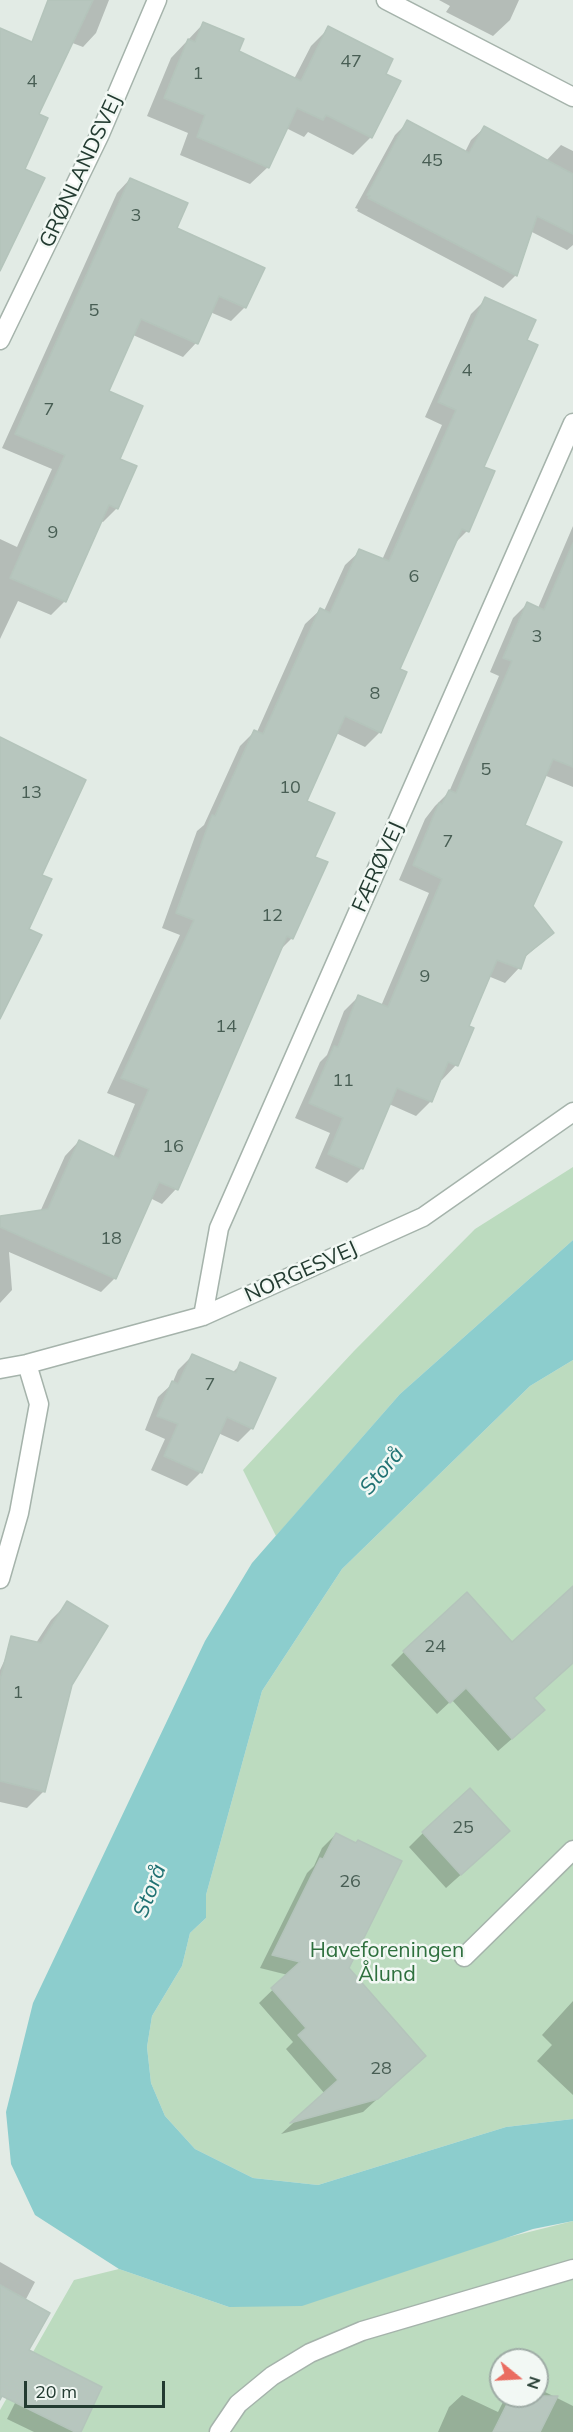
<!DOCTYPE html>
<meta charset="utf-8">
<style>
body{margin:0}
#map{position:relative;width:573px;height:2432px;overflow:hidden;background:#e2ebe5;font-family:Mulish,sans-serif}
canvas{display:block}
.north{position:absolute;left:489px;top:2348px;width:60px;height:60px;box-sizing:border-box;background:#f2f8f4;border:2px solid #9faca6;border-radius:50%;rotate:108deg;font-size:16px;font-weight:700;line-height:24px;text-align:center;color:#233b31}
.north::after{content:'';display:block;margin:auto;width:21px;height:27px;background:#ea6d61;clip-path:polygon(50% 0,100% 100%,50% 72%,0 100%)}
.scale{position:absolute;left:24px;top:2381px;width:141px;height:27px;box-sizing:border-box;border:3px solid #233b31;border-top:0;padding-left:8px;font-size:18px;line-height:21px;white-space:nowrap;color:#233b31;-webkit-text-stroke:4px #f2f8f4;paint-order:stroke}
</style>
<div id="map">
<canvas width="573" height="2432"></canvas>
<div class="north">N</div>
<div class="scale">20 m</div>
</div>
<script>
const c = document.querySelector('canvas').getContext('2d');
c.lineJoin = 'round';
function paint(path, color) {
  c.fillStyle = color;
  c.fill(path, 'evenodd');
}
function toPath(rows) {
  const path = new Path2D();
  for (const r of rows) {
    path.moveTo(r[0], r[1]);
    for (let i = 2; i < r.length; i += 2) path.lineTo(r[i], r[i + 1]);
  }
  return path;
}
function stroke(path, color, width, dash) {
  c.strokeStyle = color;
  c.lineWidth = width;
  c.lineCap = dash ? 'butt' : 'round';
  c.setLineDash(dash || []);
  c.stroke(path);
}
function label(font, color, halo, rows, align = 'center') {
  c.font = font + ' Mulish,sans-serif';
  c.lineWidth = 5;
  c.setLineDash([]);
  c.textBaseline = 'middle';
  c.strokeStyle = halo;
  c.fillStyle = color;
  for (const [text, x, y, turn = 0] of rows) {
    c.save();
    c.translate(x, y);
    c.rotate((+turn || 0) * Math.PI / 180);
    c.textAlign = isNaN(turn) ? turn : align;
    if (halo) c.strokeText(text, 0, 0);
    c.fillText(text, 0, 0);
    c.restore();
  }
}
paint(toPath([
 [573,1167,573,1240,400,1394,276,1536,243,1470,354,1351,475,1229],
 [573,1360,573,2119,506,2127,318,2185,253,2178,195,2149,165,2116,151,2083,147,2047,152,2016,182,1966,190,1933,206,1918,206,1895,262,1691,342,1569,530,1386],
 [573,2221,573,2432,0,2432,0,2410,74,2280,119,2269,229,2307],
 [501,2360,537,2360,537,2396,501,2396]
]), '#bcdbbf');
paint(toPath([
 [573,1240,573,1360,530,1386,342,1569,262,1691,206,1895,206,1918,190,1933,182,1966,152,2016,147,2047,151,2083,165,2116,195,2149,253,2178,318,2185,506,2127,573,2119,573,2221,533,2229,302,2306,229,2307,119,2269,35,2215,11,2164,6,2112,33,2003,205,1641,252,1563,400,1394]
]), '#8ccdcd');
paint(toPath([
 [53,0,109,0,96,33,83,47,41,31],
 [439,0,519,0,510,20,493,36,446,12,450,6],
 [203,24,238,52,294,79,311,46,329,28,371,137,353,155,308,132,304,137,286,128,268,167,250,184,180,155,188,133,147,116,171,58],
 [408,122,465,152,471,140,484,128,546,161,561,145,573,151,573,245,567,250,530,231,516,275,503,288,357,211,358,209,355,208,395,135],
 [130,179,245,307,231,321,210,312,196,343,183,357,133,335,107,392,118,460,117,508,103,522,100,521,65,601,51,615,18,601,0,639,0,539,17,547,52,469,2,448,117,193],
 [486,299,525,341,482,467,493,472,467,531,452,546,398,670,380,732,365,747,336,733,305,801,313,858,292,938,279,951,176,1189,162,1204,150,1198,115,1278,101,1292,9,1252,12,1290,0,1303,0,1218,40,1212,65,1156,79,1141,113,1158,135,1104,107,1093,180,935,162,928,197,831,204,825,240,746,255,731,257,732,305,624,320,610,324,611,345,565,360,551,382,560,442,425,425,417,471,314],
 [573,526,573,787,544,775,523,826,531,906,552,933,523,959,519,968,505,983,488,976,467,1027,456,1065,442,1080,440,1079,431,1101,416,1116,389,1104,362,1168,347,1183,315,1168,330,1133,295,1118,320,1062,327,1055,344,1011,358,997,381,1006,429,893,399,880,425,819,435,806,449,792,499,676,490,672,513,618,527,604,538,608],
 [192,1356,232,1373,241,1364,252,1428,238,1442,218,1433,201,1472,187,1486,151,1470,165,1439,145,1430,158,1397,172,1384,178,1370],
 [573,1588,573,1662,533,1699,530,1723,498,1751,452,1700,437,1714,391,1665,404,1652,511,1644],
 [68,1603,71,1685,44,1791,27,1808,0,1802,0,1670,6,1657,36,1643,51,1620],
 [423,1833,494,1845,446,1888,409,1847],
 [336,1834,347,1969,410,2069,363,2112,281,2134,325,2094,286,2049,293,2042,259,2003,288,1975,260,1968,307,1873,314,1866,322,1848],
 [573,2001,573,2095,537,2061,552,2045,542,2035],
 [0,2262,35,2282,25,2301,0,2387],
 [30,2373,79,2432,34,2432,7,2419],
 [537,2388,573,2406,573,2432,438,2432,449,2407,462,2395,498,2412,506,2396,537,2396]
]), '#0003');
const building = toPath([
 [48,0,93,0,39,114,48,118,25,169,45,178,0,271,0,28,32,42,48,0],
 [203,22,244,39,239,51,301,81,328,26,393,59,386,74,401,81,372,138,326,115,323,120,297,108,269,168,197,137,205,115,164,98,188,39,195,42,203,22],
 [407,120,469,153,484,126,573,174,573,234,537,216,517,276,368,198,370,196,367,195,407,120],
 [130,178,188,203,177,228,265,268,246,308,219,296,198,344,141,319,109,391,143,406,120,459,137,466,118,509,109,505,66,602,10,578,65,455,15,434,130,178],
 [485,297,536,320,527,340,538,345,484,467,495,471,469,532,462,529,400,669,407,672,381,733,345,716,307,801,335,813,315,857,328,862,293,939,287,936,178,1190,159,1182,116,1279,0,1227,0,1216,48,1209,79,1140,119,1159,149,1089,121,1078,194,920,176,913,212,815,215,816,254,730,263,734,320,608,330,613,359,549,389,561,456,410,438,402,485,297],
 [573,543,573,767,553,759,525,825,562,842,533,906,554,933,526,955,521,969,497,960,469,1026,474,1028,458,1066,448,1062,432,1102,397,1088,363,1169,328,1154,343,1118,309,1103,334,1046,338,1047,358,995,388,1007,442,879,413,865,439,803,442,804,449,790,456,793,512,661,503,658,527,602,544,610,573,543],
 [0,737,86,780,42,875,52,879,29,929,42,935,0,1019,0,737],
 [192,1354,236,1373,240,1362,276,1378,253,1429,227,1417,202,1473,164,1456,178,1424,157,1416,172,1381,178,1384,192,1354],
 [573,1586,573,1663,534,1698,545,1710,512,1739,466,1688,450,1703,403,1651,467,1592,512,1642,573,1586],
 [67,1601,108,1626,72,1685,45,1792,0,1781,0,1680,11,1636,41,1643,67,1601],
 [470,1788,510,1831,461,1875,422,1832,470,1788],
 [336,1833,356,1843,358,1840,402,1861,349,1968,426,2056,378,2099,290,2123,338,2080,298,2035,306,2028,271,1988,300,1962,272,1955,320,1858,323,1859,336,1833],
 [0,2285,50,2313,29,2350,102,2387,81,2432,75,2432,2,2396,0,2400,0,2285],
 [511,2396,558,2396,540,2432,493,2432,511,2396]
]);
paint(building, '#b7c6be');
stroke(building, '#b4c4bb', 1.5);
const minor = toPath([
 [386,0,573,97],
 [0,340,100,134,157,0],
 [203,1316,219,1228,573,423],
 [0,1369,27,1364,203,1316,423,1217,573,1112],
 [0,1579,19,1513,39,1404,27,1364],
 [464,1957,573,1850],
 [219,2432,238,2404,272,2376,310,2353,362,2331,573,2269]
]);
stroke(minor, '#a5b3ab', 21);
stroke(minor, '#fff', 18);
label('18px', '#485e54', null, [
 ["47",351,62],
 ["1",198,74],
 ["4",32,82],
 ["45",432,161],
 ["3",136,216],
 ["5",94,311],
 ["4",467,371],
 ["7",49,410],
 ["9",53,533],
 ["6",414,577],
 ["3",537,637],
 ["8",375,694],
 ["5",486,770],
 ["10",290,788],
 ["13",31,793],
 ["7",448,842],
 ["12",272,916],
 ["9",425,977],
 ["14",226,1027],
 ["11",343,1081],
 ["16",173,1147],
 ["18",111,1239],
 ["7",210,1385],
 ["24",435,1647],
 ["1",18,1693],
 ["25",463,1828],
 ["26",350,1882],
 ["28",381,2069]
]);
label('21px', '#233b31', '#f2f8f4', [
 ["GRØNLANDSVEJ",81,171,-65],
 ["FÆRØVEJ",378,867,-66],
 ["NORGESVEJ",301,1272,-24]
]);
label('21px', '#2f703e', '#f2f8f4', [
 ["Haveforeningen",387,1951],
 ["Ålund",387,1975]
]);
label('italic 22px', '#207273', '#f2f8f4', [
 ["Storå",382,1471,-50],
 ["Storå",150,1891,-69]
]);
</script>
